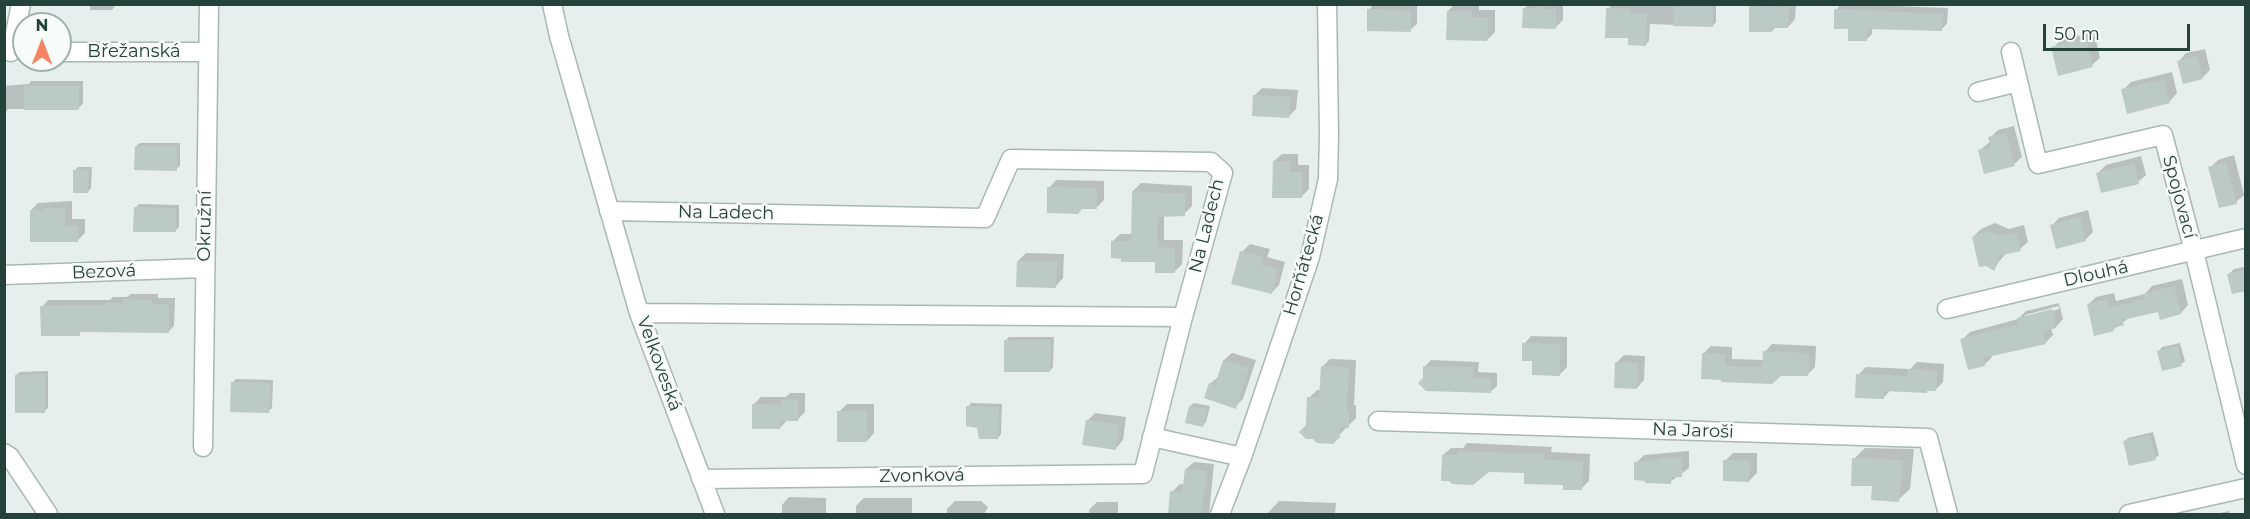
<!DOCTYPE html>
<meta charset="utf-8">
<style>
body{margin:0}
#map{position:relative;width:2250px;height:519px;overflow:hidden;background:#e6efeb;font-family:Montserrat,sans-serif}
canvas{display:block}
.frame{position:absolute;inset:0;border:6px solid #24423a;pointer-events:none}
.north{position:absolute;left:12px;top:12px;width:60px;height:60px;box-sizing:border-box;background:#f7fbf9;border:2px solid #a3b1ad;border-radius:50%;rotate:0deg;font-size:16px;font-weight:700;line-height:24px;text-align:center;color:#24423a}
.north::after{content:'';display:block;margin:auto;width:21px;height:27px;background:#f4845f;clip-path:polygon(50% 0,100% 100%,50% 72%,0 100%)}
.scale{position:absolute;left:2043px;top:24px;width:147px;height:27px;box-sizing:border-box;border:3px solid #24423a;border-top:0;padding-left:8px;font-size:18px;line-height:21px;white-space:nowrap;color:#24423a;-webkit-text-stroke:4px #f7fbf9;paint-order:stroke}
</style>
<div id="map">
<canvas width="2250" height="519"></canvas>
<div class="frame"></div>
<div class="north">N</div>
<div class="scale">50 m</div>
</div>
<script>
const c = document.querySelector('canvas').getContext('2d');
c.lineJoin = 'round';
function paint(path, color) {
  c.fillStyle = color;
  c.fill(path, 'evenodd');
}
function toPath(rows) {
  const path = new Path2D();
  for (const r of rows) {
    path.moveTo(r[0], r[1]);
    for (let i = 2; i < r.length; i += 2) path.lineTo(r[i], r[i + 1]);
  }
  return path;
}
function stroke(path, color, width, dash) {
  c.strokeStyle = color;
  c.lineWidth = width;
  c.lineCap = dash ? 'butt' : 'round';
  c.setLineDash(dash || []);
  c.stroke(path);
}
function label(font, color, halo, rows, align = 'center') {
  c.font = font + ' Montserrat,sans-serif';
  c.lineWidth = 5;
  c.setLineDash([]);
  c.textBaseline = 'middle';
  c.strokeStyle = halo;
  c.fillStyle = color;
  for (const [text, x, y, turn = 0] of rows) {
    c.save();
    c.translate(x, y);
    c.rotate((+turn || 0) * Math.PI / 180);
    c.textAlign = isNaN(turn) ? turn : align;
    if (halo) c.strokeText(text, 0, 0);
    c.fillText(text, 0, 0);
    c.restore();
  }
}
paint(toPath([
 [90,4,115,4,115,6,112,10,90,10],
 [1374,4,1417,5,1417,24,1410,30,1369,10],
 [1455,4,1479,4,1479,10,1495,10,1495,32,1487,40,1448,11],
 [1529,4,1563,4,1563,20,1555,28,1524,9],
 [1637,4,1716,4,1716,22,1712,26,1650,24,1649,41,1646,44,1629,37,1608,9,1611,6,1637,6],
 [1753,4,1796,4,1795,19,1788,27,1776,27,1772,31,1751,7],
 [1841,4,1948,8,1947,23,1942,29,1872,28,1872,34,1866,40,1849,28,1836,10],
 [2094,32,2100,58,2092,65,2053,48,2061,40],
 [2205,49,2210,70,2202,78,2179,61,2186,53],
 [2172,72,2177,93,2170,101,2123,90,2131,82],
 [31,81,83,81,83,103,78,109,8,109,4,115,4,86,29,84],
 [1262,88,1298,90,1296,109,1289,116,1254,96],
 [2014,126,2022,157,2014,164,1980,150,1991,141,1990,138,1998,130],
 [140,143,180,143,180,166,176,169,136,146],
 [1282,154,1298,154,1298,165,1309,165,1309,189,1301,197,1274,161],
 [2234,155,2244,195,2236,202,2210,168,2218,160],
 [2141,156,2146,175,2138,182,2098,173,2106,165],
 [78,167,92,167,91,188,88,192,75,170],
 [1056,180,1104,181,1104,200,1096,208,1083,208,1079,212,1049,188],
 [1141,183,1192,186,1192,206,1184,214,1164,215,1164,240,1183,240,1182,264,1174,272,1157,261,1113,241,1120,234,1132,234,1133,191],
 [72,201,72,219,85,219,85,233,78,240,31,210,38,203],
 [139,204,179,205,179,227,175,231,135,208],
 [2088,210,2093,232,2085,240,2052,226,2059,218],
 [1995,223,2009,229,2024,225,2028,242,2020,249,2006,253,1993,269,1973,237,1981,229],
 [1250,244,1270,249,1267,257,1285,262,1279,285,1271,293,1242,252],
 [1026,253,1064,254,1063,278,1056,286,1018,261],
 [2246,264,2246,289,2228,275,2234,269,2244,267],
 [2182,279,2188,305,2181,313,2159,311,2130,317,2114,329,2095,334,2088,305,2096,297,2114,293,2116,301,2145,294,2152,286],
 [131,294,158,294,158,298,175,298,174,326,168,332,83,330,79,334,42,307,48,300,110,300,113,297,127,297],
 [2059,303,2063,319,2056,327,2051,328,2053,335,2045,343,1991,354,1992,357,1984,365,1962,340,1970,332,2018,319,2026,311],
 [2059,306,2059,309,2025,318,2025,315],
 [1531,336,1567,337,1567,367,1559,375,1533,359,1524,344],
 [1009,337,1054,337,1053,367,1050,371,1006,340],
 [2180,343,2185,361,2181,364,2159,351,2162,347],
 [1772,344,1816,346,1815,367,1807,375,1780,374,1723,381,1703,354,1711,346,1732,347,1732,359,1764,360,1765,352],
 [1232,353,1256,360,1243,399,1235,407,1210,384,1219,376,1224,360],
 [1624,355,1645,356,1644,380,1637,388,1616,363],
 [1330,359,1356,360,1354,405,1356,405,1356,418,1332,442,1308,425,1309,398,1317,390,1321,390,1323,366],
 [1431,360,1479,362,1478,372,1497,373,1497,386,1490,392,1424,378,1425,366],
 [1917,362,1944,364,1943,382,1936,389,1891,390,1883,398,1858,375,1866,367,1910,369],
 [48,371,48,408,44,412,16,375,20,372],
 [236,379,273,380,272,408,269,411,233,382],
 [790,393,805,393,805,412,798,419,788,419,780,428,753,405,761,397,786,397],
 [971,403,1002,404,1001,434,998,438,978,427,968,407],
 [1194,403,1210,406,1206,422,1203,425,1190,406],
 [847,404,874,404,874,433,867,441,839,412],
 [1095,413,1126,417,1123,440,1116,448,1087,421],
 [2153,432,2159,455,2155,458,2124,442,2128,438],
 [1467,443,1552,447,1551,452,1590,454,1589,481,1581,489,1526,471,1443,455,1451,448,1463,448],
 [1865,448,1914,449,1910,489,1898,500,1854,459],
 [1689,451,1689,468,1670,482,1636,463,1644,455],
 [1733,453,1757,453,1757,473,1749,481,1725,461],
 [1194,462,1214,464,1209,514,1169,514,1172,492,1180,484,1185,485,1186,469],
 [789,497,826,498,826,514,782,514,782,505],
 [864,498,912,498,912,514,856,514,856,506],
 [955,501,981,501,988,507,984,514,947,514,947,509],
 [1279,501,1336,503,1335,514,1267,514],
 [1097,502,1118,502,1118,514,1089,514,1089,510],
 [2229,511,2230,514,2215,514]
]), '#0003');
paint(toPath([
 [1674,4,1713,4,1713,27,1673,26],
 [1545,5,1545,9,1556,9,1556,29,1522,28,1523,8,1536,8],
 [1749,6,1789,7,1788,28,1772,28,1772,32,1749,32],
 [1606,8,1631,9,1630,13,1647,13,1646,46,1628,45,1628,38,1605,38],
 [1367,9,1411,11,1411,32,1367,31],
 [1834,9,1943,14,1942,31,1867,29,1867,41,1848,41,1848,29,1834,29],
 [1447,11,1472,11,1472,17,1488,18,1487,41,1446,40],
 [2086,38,2093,67,2058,76,2051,47],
 [2197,56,2203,79,2183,84,2177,61],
 [2164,79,2170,103,2127,114,2121,89],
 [24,86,79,86,79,110,24,110],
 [1253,95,1291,97,1289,118,1252,116],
 [2006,133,2015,166,1984,174,1978,150,1991,146,1988,137],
 [135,146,177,146,177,171,134,170],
 [1273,161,1290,161,1290,172,1302,172,1302,198,1272,198],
 [2226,162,2237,204,2219,208,2208,167],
 [2134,163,2139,184,2101,193,2096,173],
 [73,170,89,170,88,193,73,193],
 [1047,187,1097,188,1097,209,1079,209,1079,214,1047,213],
 [1132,191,1185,194,1185,216,1157,217,1157,247,1175,248,1175,273,1155,273,1155,262,1121,262,1121,259,1111,258,1111,241,1131,241],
 [134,207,176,208,176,232,133,232],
 [43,208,65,208,65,226,78,226,78,242,30,242,30,210,43,210],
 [2080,217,2086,241,2056,249,2050,225],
 [1986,230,2001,236,2016,232,2021,251,1998,256,1999,261,1994,271,1986,266,1979,267,1972,237],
 [1240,251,1263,257,1261,265,1278,269,1272,294,1231,284],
 [1017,261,1057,261,1056,288,1016,287],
 [2246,270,2246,291,2232,294,2227,274],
 [2174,286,2181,314,2160,320,2158,312,2122,320,2124,325,2113,328,2114,331,2094,336,2087,304,2107,299,2109,308,2144,299,2143,294],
 [123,299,152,300,152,304,169,304,169,333,80,332,80,336,41,336,40,306,105,305,105,303,123,303],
 [2052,309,2056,328,2042,332,2046,344,1983,358,1985,366,1968,370,1960,339,2018,324,2017,318],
 [1004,340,1051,340,1050,372,1004,372],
 [1522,343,1560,344,1560,376,1532,375,1532,361,1522,361],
 [2177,346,2182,366,2162,371,2157,351],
 [1763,351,1809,353,1808,376,1781,376,1772,384,1721,382,1721,380,1701,379,1702,353,1725,354,1725,366,1762,367],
 [1223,360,1249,368,1236,409,1204,398,1209,383,1215,385],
 [1615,362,1638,363,1637,389,1614,388],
 [1321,366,1349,367,1347,412,1349,412,1349,428,1340,427,1340,437,1333,444,1317,443,1313,439,1306,439,1299,432,1306,425,1307,397,1319,398],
 [1423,366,1473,367,1473,378,1491,378,1491,393,1426,391,1418,383,1423,378],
 [1907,369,1937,371,1936,391,1927,391,1927,393,1884,391,1884,399,1855,398,1856,374,1907,376],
 [45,374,45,413,15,413,15,375],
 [231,382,270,383,269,413,230,412],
 [781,400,798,400,798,421,780,421,780,429,752,429,752,404,781,405],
 [966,406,999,407,998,439,979,439,977,428,966,426],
 [1189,406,1207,409,1203,427,1185,423],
 [837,411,867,411,867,442,837,442],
 [1086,420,1119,424,1116,450,1082,445],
 [2150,435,2156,460,2129,466,2123,441],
 [1458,451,1544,454,1544,460,1583,461,1582,490,1563,490,1563,485,1524,484,1524,473,1489,472,1473,485,1452,484,1449,481,1441,481,1442,455,1458,455],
 [1659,458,1682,458,1682,477,1671,477,1671,484,1645,483,1645,481,1634,480,1634,462,1659,460],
 [1852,458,1903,460,1899,502,1871,500,1872,486,1851,486],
 [1723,460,1750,461,1749,482,1723,481],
 [1185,469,1207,471,1202,514,1168,514,1170,491,1182,493]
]), '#bbcac4');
const minor = toPath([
 [552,4,559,36,639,313,715,514],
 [11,52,21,4],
 [60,52,208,52],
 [2011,52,2038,164,2163,135,2194,251,2246,465],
 [1978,92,2018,82],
 [609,211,985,218,1011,159,1211,162,1223,173,1183,317,639,313],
 [4,275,204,268],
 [1947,309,2246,238],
 [1378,421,1928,438,1948,514],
 [1152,437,1242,457],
 [203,447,209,4],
 [4,453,10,457,48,514],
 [701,479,1143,474,1183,317],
 [1220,514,1242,457,1310,257,1328,179,1329,134,1327,4],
 [2129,514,2246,488]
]);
stroke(minor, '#a8b8b2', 21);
stroke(minor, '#fff', 18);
label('18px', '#24423a', '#f7fbf9', [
 ["Břežanská",134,52],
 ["Spojovací",2179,197,75],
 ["Na Ladech",726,213,1],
 ["Okružní",205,226,-89],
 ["Na Ladech",1207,226,-76],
 ["Horňátecká",1304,265,-74],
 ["Bezová",104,272,-2],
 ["Dlouhá",2096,274,-13],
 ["Velkoveská",659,364,70],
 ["Na Jaroši",1693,431,2],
 ["Zvonková",922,476,-1]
]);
</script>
